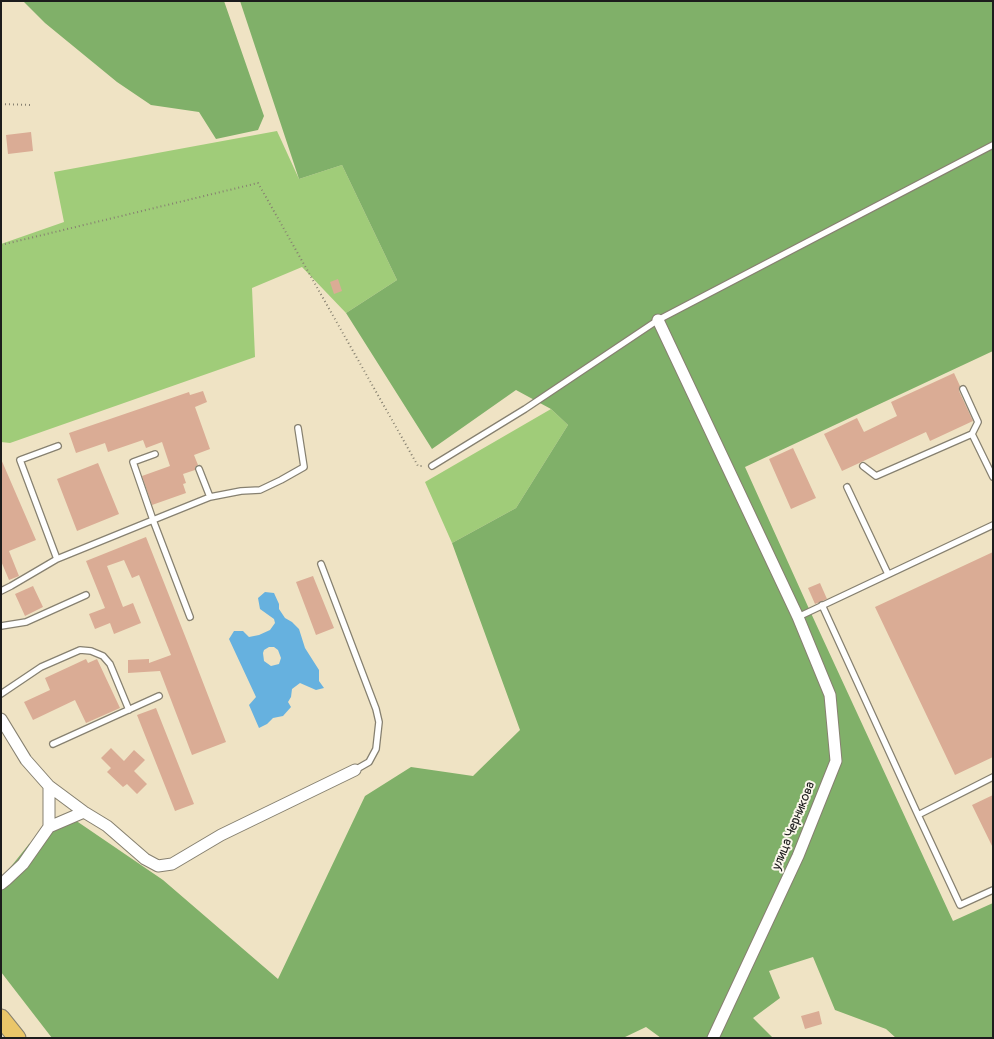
<!DOCTYPE html>
<meta charset="utf-8">
<style>
body{margin:0}
#map{position:relative;width:994px;height:1039px;overflow:hidden;background:#efe3c4;font-family:Pangolin,sans-serif}
canvas{display:block}
.frame{position:absolute;inset:0;border:2px solid #1c1c1c;pointer-events:none}
</style>
<div id="map">
<canvas width="994" height="1039"></canvas>
<div class="frame"></div>
</div>
<script>
const c = document.querySelector('canvas').getContext('2d');
c.lineJoin = 'round';
function paint(path, color) {
  c.fillStyle = color;
  c.fill(path, 'evenodd');
}
function toPath(rows) {
  const path = new Path2D();
  for (const r of rows) {
    path.moveTo(r[0], r[1]);
    for (let i = 2; i < r.length; i += 2) path.lineTo(r[i], r[i + 1]);
  }
  return path;
}
function stroke(path, color, width, dash) {
  c.strokeStyle = color;
  c.lineWidth = width;
  c.lineCap = dash ? 'butt' : 'round';
  c.setLineDash(dash || []);
  c.stroke(path);
}
function label(font, color, halo, rows, align = 'center') {
  c.font = font + ' Pangolin,sans-serif';
  c.lineWidth = 4;
  c.setLineDash([]);
  c.textBaseline = 'middle';
  c.strokeStyle = halo;
  c.fillStyle = color;
  for (const [text, x, y, turn = 0] of rows) {
    c.save();
    c.translate(x, y);
    c.rotate((+turn || 0) * Math.PI / 180);
    c.textAlign = isNaN(turn) ? turn : align;
    if (halo) c.strokeText(text, 0, 0);
    c.fillText(text, 0, 0);
    c.restore();
  }
}
paint(toPath([
 [277,131,299,179,342,165,397,280,346,313,302,267,252,288,255,357,10,443,1,442,1,244,64,222,54,172],
 [551,409,568,425,516,508,452,543,425,482]
]), '#a0cc79');
paint(toPath([
 [23,1,224,1,264,116,258,130,216,139,199,112,151,105,117,82,45,23],
 [240,1,993,1,993,351,745,467,810,611,953,921,993,903,993,1038,896,1038,886,1029,835,1010,813,957,769,971,780,998,753,1018,773,1038,661,1038,646,1027,623,1038,52,1038,1,972,1,878,13,864,29,844,75,820,163,880,278,979,365,796,411,767,473,776,520,730,452,543,516,508,568,425,551,409,516,390,432,449,346,313,397,280,342,165,299,179]
]), '#80b069');
paint(toPath([
 [265,592,274,593,279,604,279,609,285,618,292,622,299,629,305,648,319,670,319,681,324,688,316,690,300,683,292,689,291,697,288,702,291,707,283,716,273,718,267,724,259,728,249,705,256,697,229,639,234,631,243,631,249,637,259,635,270,630,275,623,274,619,260,609,258,598],
 [269,647,274,647,278,650,281,658,279,664,271,666,264,661,263,653,264,650]
]), '#66b1df');
paint(toPath([
 [31,132,33,151,8,154,6,135],
 [338,279,342,291,334,294,330,282],
 [954,373,960,386,959,388,959,391,973,421,930,441,926,432,842,471,824,434,857,418,864,432,897,416,891,402],
 [203,391,207,402,195,407,210,449,194,455,198,465,195,467,195,470,183,474,186,483,183,484,186,493,152,505,142,476,170,466,162,442,146,448,143,440,108,452,105,443,76,453,69,433,189,392,190,395],
 [793,448,816,498,791,509,769,459],
 [1,459,36,540,9,551,19,576,9,580,1,561],
 [98,463,119,514,77,531,57,479],
 [146,537,187,641,226,742,192,755,160,671,128,673,128,660,149,659,149,663,171,655,139,575,132,578,124,560,107,566,123,607,133,603,141,623,114,634,110,623,95,629,89,614,105,608,86,561],
 [993,552,993,757,955,775,875,607],
 [313,576,334,628,316,635,296,582],
 [820,583,827,599,815,604,808,588],
 [33,586,43,607,25,616,15,594],
 [86,659,88,663,97,659,120,708,86,723,75,700,33,720,24,702,50,690,45,678],
 [156,708,194,804,175,811,137,715],
 [111,748,124,761,134,750,145,760,134,771,147,784,137,794,127,784,123,787,107,772,111,768,101,758],
 [993,795,993,848,972,805],
 [819,1011,822,1024,805,1029,801,1016]
]), '#daac95');
const lane = toPath([
 [963,389,978,422,972,434],
 [155,454,133,462,153,520,190,617],
 [432,466,525,409,658,320,993,145],
 [863,466,876,476,972,434,993,477],
 [199,469,210,497],
 [847,487,888,574],
 [57,559,20,460,58,446],
 [321,564,376,709,379,722,376,749,369,762,355,770],
 [1,591,11,586,57,559,153,520,210,497,241,491,260,490,281,480,304,467,298,428],
 [822,605,918,815,960,905,993,890],
 [798,617,993,525],
 [1,626,26,622,86,595],
 [1,694,41,667,80,650,91,651,103,656,110,664,129,710],
 [53,744,159,696],
 [918,815,993,777]
]);
const street = toPath([
 [658,320,798,617,830,695,836,761,798,856,713,1038],
 [1,719,26,760,49,786,84,812,107,826,145,859,158,866,172,864,221,835,355,770],
 [49,827,84,812],
 [1,884,6,880,23,864,49,827,49,786]
]);
const primary = toPath([
 [1,1018,17,1038]
]);
stroke(lane, '#868070', 8);
stroke(street, '#868070', 13);
stroke(primary, '#868070', 19);
stroke(toPath([
 [1,104,31,105],
 [1,245,258,183,418,466,424,466]
]), '#868070', 2, [1, 3]);
stroke(lane, '#fff', 5.5);
stroke(street, '#fff', 11);
stroke(primary, '#eac669', 17);
label('13px', '#1c1c1c', '#fbf7ec', [
 ["улица Черникова",794,826,-68]
]);
</script>
